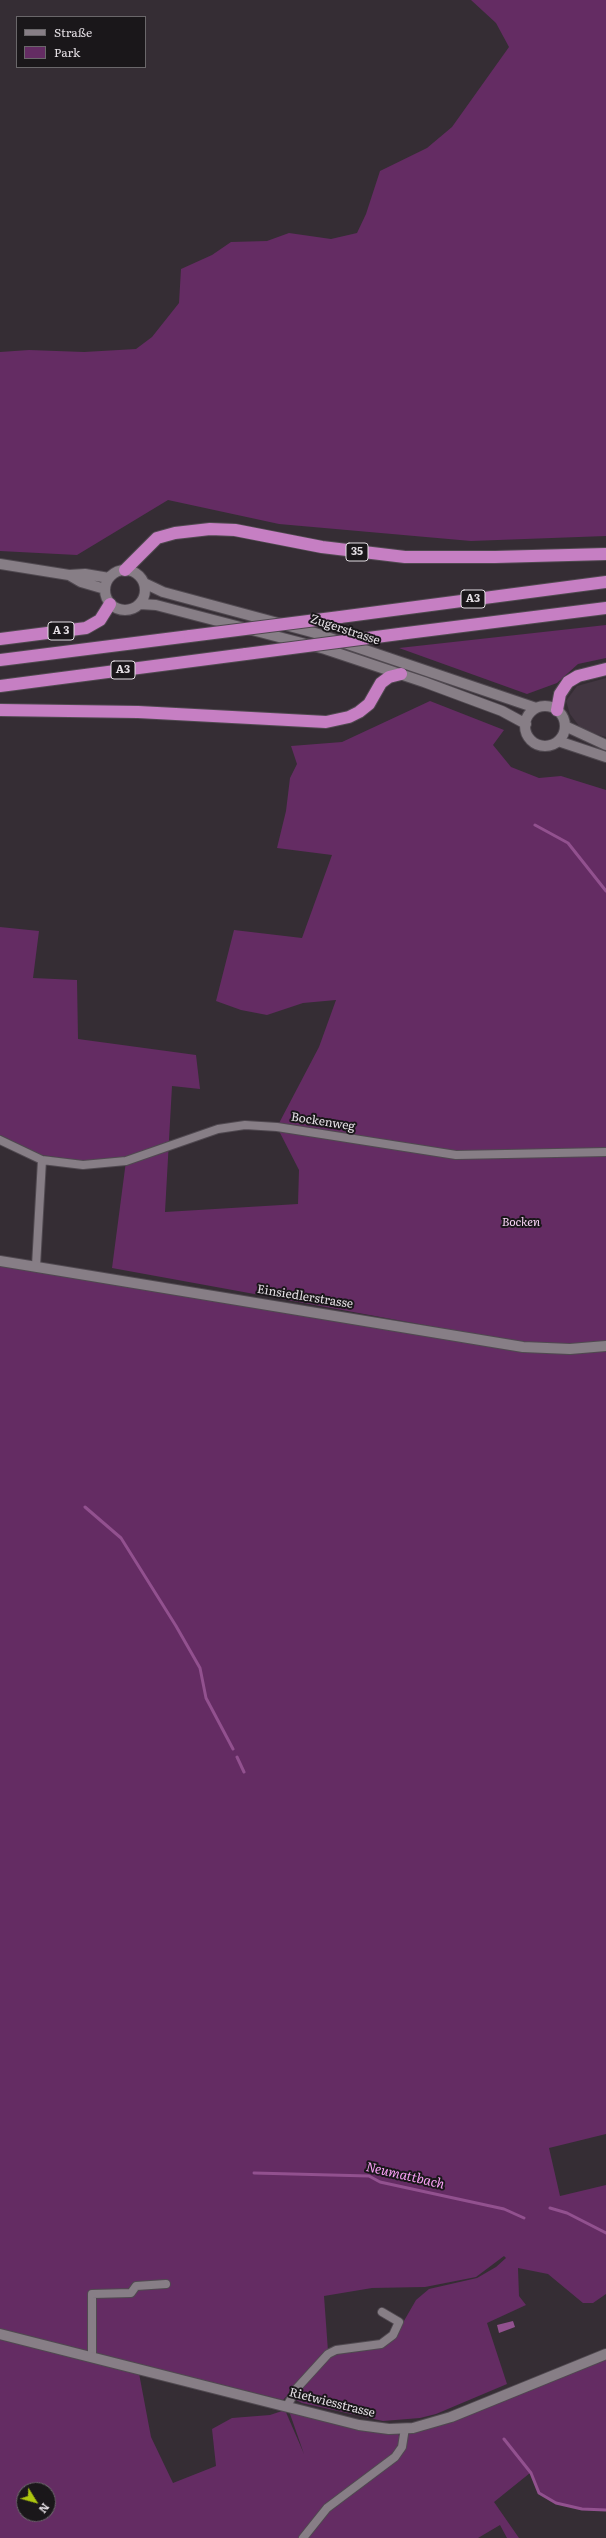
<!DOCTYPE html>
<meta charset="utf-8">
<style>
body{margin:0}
#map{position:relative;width:606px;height:2538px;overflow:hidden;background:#352d34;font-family:Literata,serif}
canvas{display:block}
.legend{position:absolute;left:16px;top:16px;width:130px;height:52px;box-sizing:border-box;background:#1a171a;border:1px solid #6a676a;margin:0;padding:5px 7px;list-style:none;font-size:12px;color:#e3dee3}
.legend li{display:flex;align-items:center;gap:8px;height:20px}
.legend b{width:20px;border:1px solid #6a676a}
.north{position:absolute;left:16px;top:2482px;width:40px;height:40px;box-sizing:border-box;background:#1a171a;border:1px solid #6a676a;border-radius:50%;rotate:127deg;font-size:11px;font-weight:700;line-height:16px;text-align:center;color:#e3dee3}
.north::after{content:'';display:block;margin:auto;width:14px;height:18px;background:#adc60f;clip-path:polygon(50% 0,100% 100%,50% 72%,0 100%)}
</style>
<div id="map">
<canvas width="606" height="2538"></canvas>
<ul class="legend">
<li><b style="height:5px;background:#877e86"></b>Straße</li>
<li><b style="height:11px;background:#642c63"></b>Park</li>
</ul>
<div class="north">N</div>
</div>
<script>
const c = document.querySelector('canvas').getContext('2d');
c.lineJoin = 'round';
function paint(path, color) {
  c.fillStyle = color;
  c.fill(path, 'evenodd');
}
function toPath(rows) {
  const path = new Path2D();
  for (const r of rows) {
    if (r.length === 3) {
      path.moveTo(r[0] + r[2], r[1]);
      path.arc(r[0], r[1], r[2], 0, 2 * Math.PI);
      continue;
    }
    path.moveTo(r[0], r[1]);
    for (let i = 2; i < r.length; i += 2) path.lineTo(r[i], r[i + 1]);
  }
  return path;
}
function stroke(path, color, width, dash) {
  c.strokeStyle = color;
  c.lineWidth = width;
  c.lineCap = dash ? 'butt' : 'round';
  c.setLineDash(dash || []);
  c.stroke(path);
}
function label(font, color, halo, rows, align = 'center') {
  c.font = font + ' Literata,serif';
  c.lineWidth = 4;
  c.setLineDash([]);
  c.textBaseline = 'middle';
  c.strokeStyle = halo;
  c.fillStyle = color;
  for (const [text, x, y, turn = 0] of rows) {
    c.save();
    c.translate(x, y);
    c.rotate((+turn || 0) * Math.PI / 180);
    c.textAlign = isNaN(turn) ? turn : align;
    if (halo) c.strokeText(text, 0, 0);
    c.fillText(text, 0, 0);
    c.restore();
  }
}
paint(toPath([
 [606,678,606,737,582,730,570,714,566,701,577,686]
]), '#423641');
paint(toPath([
 [471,0,606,0,606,536,471,541,279,524,168,500,77,555,0,551,0,352,29,350,84,352,136,349,152,337,179,303,181,269,212,255,231,242,267,241,289,233,331,239,357,233,366,214,380,171,427,148,452,127,509,47,496,23],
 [606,625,606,658,578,664,557,683,527,694,399,648],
 [430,701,504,730,493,745,511,767,539,778,561,776,606,790,606,1344,553,1345,512,1341,112,1268,126,1161,123,1158,84,1161,41,1155,0,1135,0,927,39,931,33,978,77,980,78,1039,196,1055,200,1089,172,1086,165,1212,298,1204,299,1170,277,1127,319,1047,336,1000,303,1003,267,1015,241,1010,216,1001,234,930,302,938,332,855,277,848,286,811,290,778,297,764,291,746,342,742],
 [0,1264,570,1349,606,1351,606,2134,549,2148,560,2196,606,2185,606,2294,593,2303,583,2303,548,2274,518,2268,519,2296,526,2305,487,2323,507,2384,436,2414,420,2418,383,2421,302,2403,296,2400,295,2396,330,2356,393,2340,416,2300,429,2289,477,2278,496,2267,506,2258,504,2256,476,2277,425,2287,372,2288,324,2296,328,2351,283,2400,0,2330],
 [0,2334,138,2368,151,2437,173,2483,216,2466,212,2429,232,2418,270,2415,285,2410,304,2454,289,2411,398,2433,402,2445,405,2428,413,2428,606,2354,606,2510,582,2509,556,2503,539,2493,530,2473,494,2502,519,2538,507,2538,500,2525,478,2538,0,2538],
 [24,2490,48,2490,48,2514,24,2514]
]), '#642c63');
paint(toPath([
 [513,2321,515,2327,499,2333,497,2325]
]), '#92518f');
stroke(toPath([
 [535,825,568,843,606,891],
 [85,1507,121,1538,176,1626,200,1668,206,1698,233,1749],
 [237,1757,244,1772],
 [254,2173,369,2176,380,2182,504,2209,524,2218],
 [550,2208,567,2213,606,2233],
 [504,2439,531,2473,539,2493,556,2503,582,2509,606,2510]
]), '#92518f', 3);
const street = toPath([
 [0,1140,42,1160,36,1266],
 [42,1160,83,1165,126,1161,218,1129,245,1125,277,1127,456,1155,606,1152],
 [92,2357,92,2294,131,2293,136,2286,166,2284],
 [287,2406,297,2388,328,2354,336,2350,381,2344,393,2335,399,2322,382,2312],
 [303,2538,327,2508,395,2457,402,2447,405,2428]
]);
const secondary = toPath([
 [0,564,69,575,85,574,109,578],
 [125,590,20],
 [69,575,81,582,105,589],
 [144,583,163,592,315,633,536,708],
 [140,604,156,605,325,649,424,682,502,711,526,724],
 [545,726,20],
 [565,726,606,745],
 [558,741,606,757],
 [0,1261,523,1347,570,1349,606,1346],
 [0,2334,359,2425,389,2429,413,2428,451,2417,606,2354]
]);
const highway = toPath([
 [125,570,157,538,175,533,210,529,235,530,322,547,405,557,495,557,606,554],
 [340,617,606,582],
 [399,634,606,608],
 [0,639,86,628,100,620,110,604],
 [0,660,190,636],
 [0,686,246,654],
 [0,710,138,712,326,722,349,717,359,712,369,704,381,683,389,677,401,674],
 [557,710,560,694,568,682,578,676,606,669]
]);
stroke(street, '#504950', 10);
stroke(secondary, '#504950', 12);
stroke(highway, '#504950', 14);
stroke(street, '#877e86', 8);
stroke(secondary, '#877e86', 10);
stroke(highway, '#c67fc3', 12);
const highwayBridge = toPath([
 [190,636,340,617],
 [246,654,399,634]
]);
stroke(highwayBridge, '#504950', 14, []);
stroke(highwayBridge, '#c67fc3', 12);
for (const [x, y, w] of [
 [357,552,22],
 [473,599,24],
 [61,631,26],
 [123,670,24]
]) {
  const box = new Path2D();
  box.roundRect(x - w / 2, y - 9, w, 18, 3);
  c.fillStyle = '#1a171a';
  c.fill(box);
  stroke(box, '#e3dee3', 1);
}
label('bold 11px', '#e3dee3', null, [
 ["35",357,552],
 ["A3",473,599],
 ["A 3",61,631],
 ["A3",123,670]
]);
label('12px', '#e3dee3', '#1a171a', [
 ["Zugerstrasse",345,630,18],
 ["Bockenweg",323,1122,9],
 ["Einsiedlerstrasse",305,1297,9],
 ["Rietwiesstrasse",332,2403,14]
]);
label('italic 12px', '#f9d5f6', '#1a171a', [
 ["Bocken",521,1222]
]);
label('italic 13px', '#f9a0f5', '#1a171a', [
 ["Neumattbach",405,2176,13]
]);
</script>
